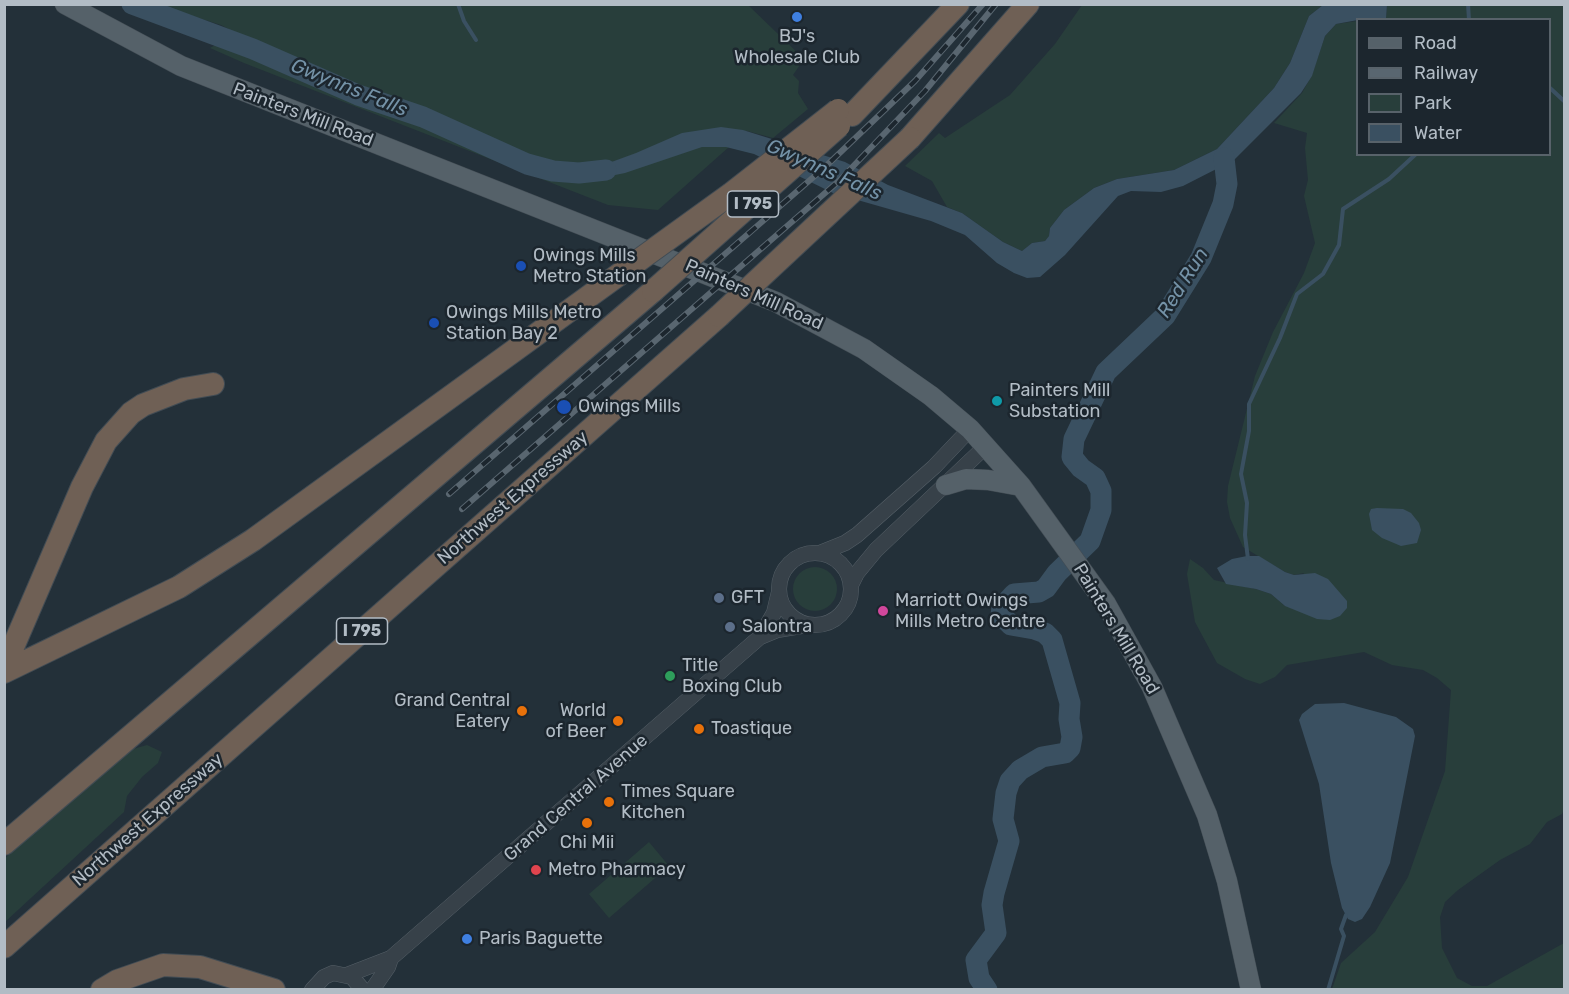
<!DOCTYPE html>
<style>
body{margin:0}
#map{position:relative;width:1569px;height:994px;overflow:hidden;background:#233039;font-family:Rubik,sans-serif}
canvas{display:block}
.frame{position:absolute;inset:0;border:6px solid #b2bcc5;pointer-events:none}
.legend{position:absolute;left:1356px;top:18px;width:195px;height:138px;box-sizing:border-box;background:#1c262e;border:2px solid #58626a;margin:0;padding:8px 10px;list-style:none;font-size:18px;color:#b2bcc5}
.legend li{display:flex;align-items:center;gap:12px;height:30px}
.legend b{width:30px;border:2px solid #58626a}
</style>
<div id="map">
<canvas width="1569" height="994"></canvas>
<div class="frame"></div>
<ul class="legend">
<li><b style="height:8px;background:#556169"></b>Road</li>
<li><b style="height:8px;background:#596670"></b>Railway</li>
<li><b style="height:16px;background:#283e3b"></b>Park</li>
<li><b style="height:16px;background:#3a5061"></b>Water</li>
</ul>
</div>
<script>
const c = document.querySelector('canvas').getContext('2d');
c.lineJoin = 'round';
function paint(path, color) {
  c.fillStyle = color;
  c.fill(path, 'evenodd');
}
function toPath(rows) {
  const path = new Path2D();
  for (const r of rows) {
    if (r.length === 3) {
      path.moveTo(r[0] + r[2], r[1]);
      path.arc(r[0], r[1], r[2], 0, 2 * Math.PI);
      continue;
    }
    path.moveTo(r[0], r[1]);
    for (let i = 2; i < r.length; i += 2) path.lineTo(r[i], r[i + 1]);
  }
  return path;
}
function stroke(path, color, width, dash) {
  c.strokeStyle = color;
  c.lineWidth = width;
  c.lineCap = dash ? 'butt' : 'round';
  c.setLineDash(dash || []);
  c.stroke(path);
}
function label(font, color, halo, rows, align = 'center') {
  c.font = font + ' Rubik,sans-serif';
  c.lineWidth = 5;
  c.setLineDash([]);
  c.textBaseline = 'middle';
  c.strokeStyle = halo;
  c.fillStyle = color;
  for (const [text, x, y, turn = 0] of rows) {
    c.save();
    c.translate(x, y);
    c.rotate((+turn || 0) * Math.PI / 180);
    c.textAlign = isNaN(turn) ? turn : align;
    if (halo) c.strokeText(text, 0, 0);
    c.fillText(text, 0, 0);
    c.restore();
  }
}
paint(toPath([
 [1413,4,1564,5,1564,809,1562,814,1547,822,1530,844,1500,860,1458,890,1445,902,1440,917,1442,948,1457,978,1472,986,1487,986,1564,943,1564,989,1332,989,1341,963,1375,932,1408,877,1445,771,1451,690,1437,678,1423,670,1392,665,1364,652,1287,665,1275,677,1260,684,1245,679,1217,663,1195,622,1187,574,1190,559,1203,568,1214,580,1256,589,1271,594,1285,606,1304,573,1294,575,1285,572,1243,547,1230,518,1227,502,1228,486,1255,376,1273,332,1304,273,1315,243,1304,196,1308,180,1305,148,1307,133,1274,123,1302,93,1312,75,1325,36,1336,24,1357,21,1358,154,1550,154,1550,20,1386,19,1387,5],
 [157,5,748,5,804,59,793,75,799,81,798,93,808,109,773,138,747,131,658,210,608,205,244,63,210,48,236,33,221,25],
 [1082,5,1323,5,1309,16,1290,63,1274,88,1217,149,1174,170,1117,179,1094,188,1064,210,1050,228,1049,236,1045,241,1032,243,1022,251,1003,242,962,213,947,207,932,181,905,166,939,133,945,138,1010,95,1055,44],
 [815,589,22],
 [147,745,162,752,158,763,142,777,127,796,124,812,5,922,5,858,133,749],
 [649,842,669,866,609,918,589,894]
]), '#283e3b');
paint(toPath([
 [1323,5,1387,5,1386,19,1358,20,1336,24,1325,36,1312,76,1301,93,1234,160,1183,186,1161,192,1131,191,1118,196,1065,255,1040,277,1027,278,1014,273,997,263,965,235,931,221,833,193,754,154,726,147,702,147,625,173,590,180,579,173,587,167,606,164,636,153,682,133,721,127,743,130,845,162,888,185,962,213,1003,242,1022,251,1032,243,1045,241,1049,236,1050,228,1064,210,1094,188,1117,179,1174,170,1217,149,1274,88,1290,63,1309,16],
 [1377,508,1403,509,1411,513,1419,523,1421,530,1417,543,1401,546,1382,538,1372,530,1369,514,1371,509],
 [1247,556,1259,556,1285,572,1294,575,1315,573,1328,579,1347,601,1347,608,1340,616,1330,620,1317,619,1285,606,1271,594,1256,589,1226,584,1217,568,1232,559],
 [1344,703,1396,717,1413,729,1415,736,1390,863,1370,907,1362,919,1355,922,1348,919,1342,908,1331,863,1319,784,1299,720,1302,714,1315,704]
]), '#3a5061');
stroke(toPath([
 [458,4,464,21,476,40],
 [1468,4,1469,20],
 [1550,88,1564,101],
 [1248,559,1245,535,1247,503,1241,474,1249,431,1249,404,1280,338,1297,294,1323,274,1339,245,1343,209,1389,179,1416,154],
 [1328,990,1344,936,1341,929,1346,915]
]), '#3a5061', 4);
stroke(toPath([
 [132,4,253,49,358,95,423,117,527,164,553,171,579,173,606,170],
 [987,990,979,978,976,960,996,933,992,905,994,893,1009,841,1003,819,1006,793,1010,781,1020,770,1042,757,1065,753,1070,748,1072,737,1069,719,1070,703,1052,640,1045,633,1034,629,1011,625,1001,615,1002,607,1014,594,1039,592,1046,588,1057,573,1090,541,1101,510,1101,491,1095,478,1081,468,1072,457,1074,439,1106,372,1165,316,1201,258,1223,204,1227,184,1224,158]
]), '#3a5061', 21);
const minor = toPath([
 [815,589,36],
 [820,553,845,543,857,535,934,467,970,429],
 [851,585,857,573,876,550,986,446],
 [760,637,777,630,807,625],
 [347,975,391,958,760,637,774,613,779,592],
 [312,990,324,977,333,973,352,977,363,990],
 [372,990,388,967,391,958]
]);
const major = toPath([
 [65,4,181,66,776,302,864,349,931,396,970,429,1021,486,1106,604,1152,687,1207,815,1227,881,1251,990],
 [946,485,966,479,988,480,1021,486]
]);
const highway = toPath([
 [852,115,958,4],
 [910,138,1028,4],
 [4,668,82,487,106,441,131,413,143,405,184,389,213,384],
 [4,672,179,587,253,540,617,276],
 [4,844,653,291],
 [4,947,719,316],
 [102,990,117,981,163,965,200,967,274,990]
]);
stroke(minor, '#555f67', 16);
stroke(major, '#434d55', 21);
stroke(highway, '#424c54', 24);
stroke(minor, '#374149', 15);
stroke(major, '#556169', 20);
stroke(highway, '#6f6055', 22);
const rail = toPath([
 [449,494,825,167,915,81,983,4],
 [462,509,840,180,925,91,996,4]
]);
stroke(rail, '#596670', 6);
stroke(rail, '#1c262e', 4, [11]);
const highwayBridge = toPath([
 [617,276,732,193,838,110],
 [653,291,839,126],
 [719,316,910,138]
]);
stroke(highwayBridge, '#424c54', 24, []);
stroke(highwayBridge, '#6f6055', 22);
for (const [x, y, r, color] of [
 [797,17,6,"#3f7fe0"],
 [521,266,6,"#1a4fb4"],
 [434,323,6,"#1a4fb4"],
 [997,401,6,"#0f9aa8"],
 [564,407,8,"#1a4fb4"],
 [719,598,6,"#5c6f8a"],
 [883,611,6,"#d1479c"],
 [730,627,6,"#5c6f8a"],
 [670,676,6,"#2e9e5b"],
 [522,711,6,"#e8710a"],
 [618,721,6,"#e8710a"],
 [699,729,6,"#e8710a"],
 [609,802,6,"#e8710a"],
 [587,823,6,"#e8710a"],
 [536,870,6,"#e0444e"],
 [467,939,6,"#3f7fe0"]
]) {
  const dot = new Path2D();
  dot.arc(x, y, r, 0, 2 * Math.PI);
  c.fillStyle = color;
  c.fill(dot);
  stroke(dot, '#1c262e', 2);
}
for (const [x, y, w] of [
 [753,204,51],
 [362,631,51]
]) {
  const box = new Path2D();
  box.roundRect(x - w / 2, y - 13, w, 26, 4.5);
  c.fillStyle = '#1c262e';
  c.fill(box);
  stroke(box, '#b2bcc5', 1.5);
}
label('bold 16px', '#b2bcc5', null, [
 ["I 795",753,204],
 ["I 795",362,631]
]);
label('18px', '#b2bcc5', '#1c262e', [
 ["BJ's",797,37,"center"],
 ["Wholesale Club",797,58,"center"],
 ["Owings Mills",533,256],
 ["Metro Station",533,277],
 ["Owings Mills Metro",446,313],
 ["Station Bay 2",446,334],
 ["Painters Mill",1009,391],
 ["Substation",1009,412],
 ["Owings Mills",578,407],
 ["GFT",731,598],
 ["Marriott Owings",895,601],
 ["Mills Metro Centre",895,622],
 ["Salontra",742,627],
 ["Title",682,666],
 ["Boxing Club",682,687],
 ["Grand Central",510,701,"right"],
 ["Eatery",510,722,"right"],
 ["World",606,711,"right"],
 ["of Beer",606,732,"right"],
 ["Toastique",711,729],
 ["Times Square",621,792],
 ["Kitchen",621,813],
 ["Chi Mii",587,843,"center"],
 ["Metro Pharmacy",548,870],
 ["Paris Baguette",479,939]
], 'left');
label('18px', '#b2bcc5', '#1c262e', [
 ["Painters Mill Road",303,115,21],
 ["Painters Mill Road",754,295,24],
 ["Northwest Expressway",513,498,-41],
 ["Painters Mill Road",1116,629,59],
 ["Grand Central Avenue",576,798,-41],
 ["Northwest Expressway",148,820,-41]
]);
label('italic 20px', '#7492a7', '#1c262e', [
 ["Gwynns Falls",349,88,22],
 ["Gwynns Falls",824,170,24],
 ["Red Run",1183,283,-58]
]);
</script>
